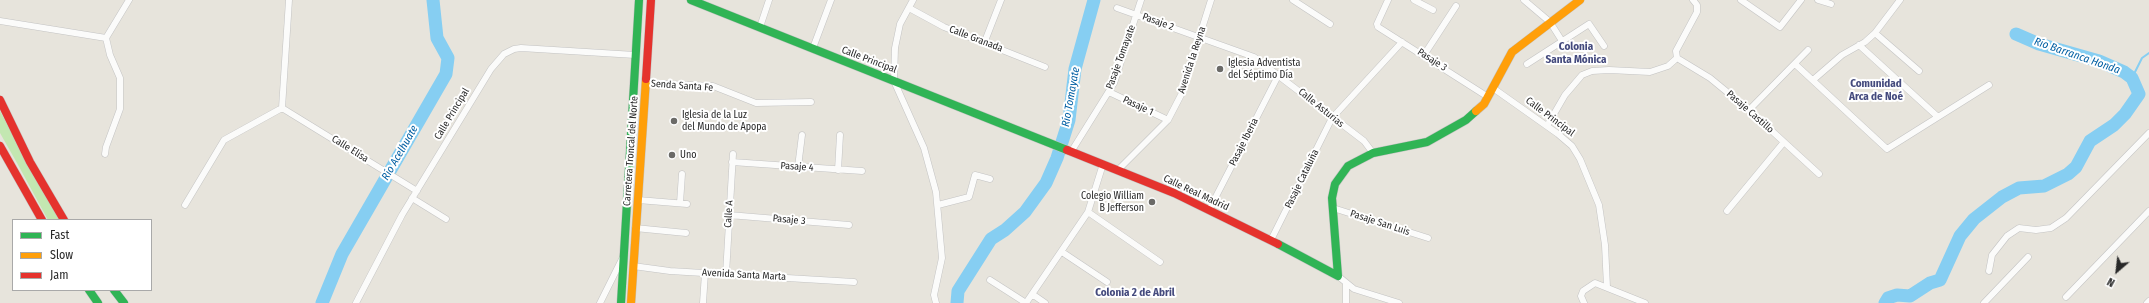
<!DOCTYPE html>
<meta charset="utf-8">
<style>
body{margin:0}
#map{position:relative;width:2149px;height:303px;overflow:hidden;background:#e7e4dc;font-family:"Fira Sans Condensed",sans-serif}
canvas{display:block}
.legend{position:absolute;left:12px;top:219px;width:140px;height:72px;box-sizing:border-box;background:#fff;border:1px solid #a9a9a9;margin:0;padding:5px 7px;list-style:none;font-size:12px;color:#282828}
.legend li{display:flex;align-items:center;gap:8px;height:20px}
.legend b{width:20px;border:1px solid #a9a9a9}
.north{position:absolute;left:2097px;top:251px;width:40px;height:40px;-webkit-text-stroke:3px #fff;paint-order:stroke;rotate:208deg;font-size:11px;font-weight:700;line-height:16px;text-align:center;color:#282828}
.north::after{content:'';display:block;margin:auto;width:14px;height:18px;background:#282828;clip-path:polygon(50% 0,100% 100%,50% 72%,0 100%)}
</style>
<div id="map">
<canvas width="2149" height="303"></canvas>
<ul class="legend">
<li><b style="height:5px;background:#30b455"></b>Fast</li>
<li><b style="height:5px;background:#ff9f0a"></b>Slow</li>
<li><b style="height:5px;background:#e5322d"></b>Jam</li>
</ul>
<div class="north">N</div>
</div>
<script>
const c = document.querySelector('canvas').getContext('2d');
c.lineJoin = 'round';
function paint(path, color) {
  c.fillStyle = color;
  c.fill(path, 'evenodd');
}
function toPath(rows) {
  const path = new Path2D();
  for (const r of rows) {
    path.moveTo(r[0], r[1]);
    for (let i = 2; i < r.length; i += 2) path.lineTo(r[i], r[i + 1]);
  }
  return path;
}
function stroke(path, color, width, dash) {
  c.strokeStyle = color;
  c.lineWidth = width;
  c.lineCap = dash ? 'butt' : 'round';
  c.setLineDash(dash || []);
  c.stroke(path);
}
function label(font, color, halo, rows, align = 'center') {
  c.font = font + ' "Fira Sans Condensed",sans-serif';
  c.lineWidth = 4;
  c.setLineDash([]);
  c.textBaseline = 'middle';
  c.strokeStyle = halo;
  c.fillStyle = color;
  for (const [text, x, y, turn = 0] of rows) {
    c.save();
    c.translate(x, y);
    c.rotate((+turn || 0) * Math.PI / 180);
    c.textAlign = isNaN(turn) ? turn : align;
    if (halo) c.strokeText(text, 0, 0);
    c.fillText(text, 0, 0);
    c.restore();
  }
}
paint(toPath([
 [0,111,60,220,48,220,17,163,0,133]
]), '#c3e7b1');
stroke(toPath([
 [2132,78,2142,58,2149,53]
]), '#86cef2', 2);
stroke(toPath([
 [322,303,342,254,446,74,448,58,437,38,433,0],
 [957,303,958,291,991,239,1005,230,1025,212,1046,183,1057,158,1069,120,1075,69,1094,0],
 [1885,303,1888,298,1897,295,1910,296,1930,283,1940,280,1960,236,1974,219,2002,197,2019,188,2044,186,2068,174,2076,167,2090,141,2114,125,2125,114,2139,94,2132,78,2124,72,2099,61,2039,44,2016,34]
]), '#86cef2', 13);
const street = toPath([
 [913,0,900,24,895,48,894,81,924,148,936,192,942,258,934,295,936,303],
 [1293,0,1330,24],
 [1388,0,1377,24,1378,27,1488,97],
 [1414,0,1433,10],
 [1524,0,1550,22,1562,41],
 [1693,0,1697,5,1697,12,1676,51,1677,58,1710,78,1749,110,1819,174],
 [1741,0,1780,27,1801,0],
 [1818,0,1831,4],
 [909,8,944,27,1045,67],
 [1117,8,1254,57,1364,141,1373,153],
 [0,21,106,38],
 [760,27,769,0],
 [1875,33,1919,71],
 [985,41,1001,0],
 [1859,45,1938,117],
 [813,48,831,0],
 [1424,55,1456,6],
 [1527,64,1589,24,1604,46],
 [1795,64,1887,149,1989,85],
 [1813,80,1842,55,1865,42,1875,33,1900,0],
 [646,83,713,86,756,103,811,102],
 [1493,88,1558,134,1572,146,1580,159,1599,205,1605,245,1607,287],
 [1109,92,1168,120],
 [282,108,417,191],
 [282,108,289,0],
 [1749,110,1808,50],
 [1547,126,1565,95,1582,75,1592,71,1609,70,1650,72,1668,66,1677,58],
 [1071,152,1114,83,1141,0],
 [105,154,106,147,120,109,120,78,110,55,106,38,129,0],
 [732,162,862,171],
 [798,167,802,135],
 [838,170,840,135],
 [1118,170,1168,120,1181,95,1211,0],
 [412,198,446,219],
 [638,200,687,204],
 [680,203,682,174],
 [185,205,224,140,282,108],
 [938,205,969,197,975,175,990,179],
 [1333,208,1428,238],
 [1209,210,1279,74],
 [1727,211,1784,142],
 [1088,212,1160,262],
 [729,215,849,225],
 [635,228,686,233],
 [1271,240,1332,118,1402,42],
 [1062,252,1107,282],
 [633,266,670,271,854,282],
 [1989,271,1992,255,2007,236,2019,228,2036,230,2051,228,2066,218,2149,133],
 [726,274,733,154],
 [1338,276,1354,289,1399,303],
 [990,280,1026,303],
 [1032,294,1045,303],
 [2066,297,2149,211],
 [356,303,402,215,491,69,504,54,514,49,521,48,635,55],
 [600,303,622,259],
 [703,303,705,273],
 [1026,303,1088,212,1103,164],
 [1346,303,1346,283],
 [1584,303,1581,296,1583,291,1595,283,1645,303],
 [1984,303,2028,257],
 [2147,303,2149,301]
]);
const fast = toPath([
 [691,0,1067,150],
 [1278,244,1338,276,1332,198,1335,184,1348,166,1373,153,1427,142,1466,120,1476,111],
 [89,290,98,303],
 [114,290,124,303],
 [621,303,639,0]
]);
const slow = toPath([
 [1476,111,1484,104,1512,52,1580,0],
 [631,303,646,79]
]);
const jam = toPath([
 [646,79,651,0],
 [0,100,30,162,64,220],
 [0,146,42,220],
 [1067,150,1174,193,1278,244]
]);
stroke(street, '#c3c3c3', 7);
stroke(fast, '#c3c3c3', 9);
stroke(slow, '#c3c3c3', 9);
stroke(jam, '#c3c3c3', 9);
stroke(street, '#fbfbfa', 6);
stroke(fast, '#30b455', 8);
stroke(slow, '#ff9f0a', 8);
stroke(jam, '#e5322d', 8);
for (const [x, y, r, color] of [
 [1220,69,4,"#6b6a67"],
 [674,121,4,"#6b6a67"],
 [672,155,4,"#6b6a67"],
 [1152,202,4,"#6b6a67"]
]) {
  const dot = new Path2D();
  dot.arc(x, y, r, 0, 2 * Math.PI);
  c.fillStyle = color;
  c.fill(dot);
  stroke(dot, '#fff', 1.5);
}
label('10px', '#282828', '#fff', [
 ["Pasaje 2",1158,22,20],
 ["Calle Granada",976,39,21],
 ["Pasaje Tomayate",1121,57,-70],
 ["Calle Principal",869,60,21],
 ["Avenida la Reyna",1192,60,-72],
 ["Pasaje 3",1432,60,33],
 ["Senda Santa Fe",682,86,4],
 ["Pasaje 1",1138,106,25],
 ["Calle Asturias",1321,108,39],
 ["Pasaje Castillo",1750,112,41],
 ["Calle Principal",452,114,-59],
 ["Calle Principal",1550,117,37],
 ["Pasaje Iberia",1244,142,-63],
 ["Calle Elisa",350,149,32],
 ["Carretera Troncal del Norte",631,151,-86],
 ["Pasaje 4",797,167,4],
 ["Pasaje Cataluña",1302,179,-64],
 ["Calle Real Madrid",1196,193,25],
 ["Calle A",729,214,-87],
 ["Pasaje 3",789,220,5],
 ["Pasaje San Luis",1380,223,18],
 ["Avenida Santa Marta",744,275,3]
]);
label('10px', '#282828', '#fff', [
 ["Iglesia Adventista",1228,63],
 ["del Séptimo Día",1228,75],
 ["Iglesia de la Luz",682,115],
 ["del Mundo de Apopa",682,127],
 ["Uno",680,155],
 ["Colegio William",1144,196,"right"],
 ["B Jefferson",1144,208,"right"]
], 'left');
label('bold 11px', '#444a7d', '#fff', [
 ["Colonia",1576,47],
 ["Santa Mónica",1576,60],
 ["Comunidad",1876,84],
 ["Arca de Noé",1876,97],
 ["Colonia 2 de Abril",1135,293]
]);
label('italic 11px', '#005fa3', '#fff', [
 ["Río Barranca Honda",2077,56,19],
 ["Río Tomayate",1071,97,-80],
 ["Río Acelhuate",400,153,-60]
]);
</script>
